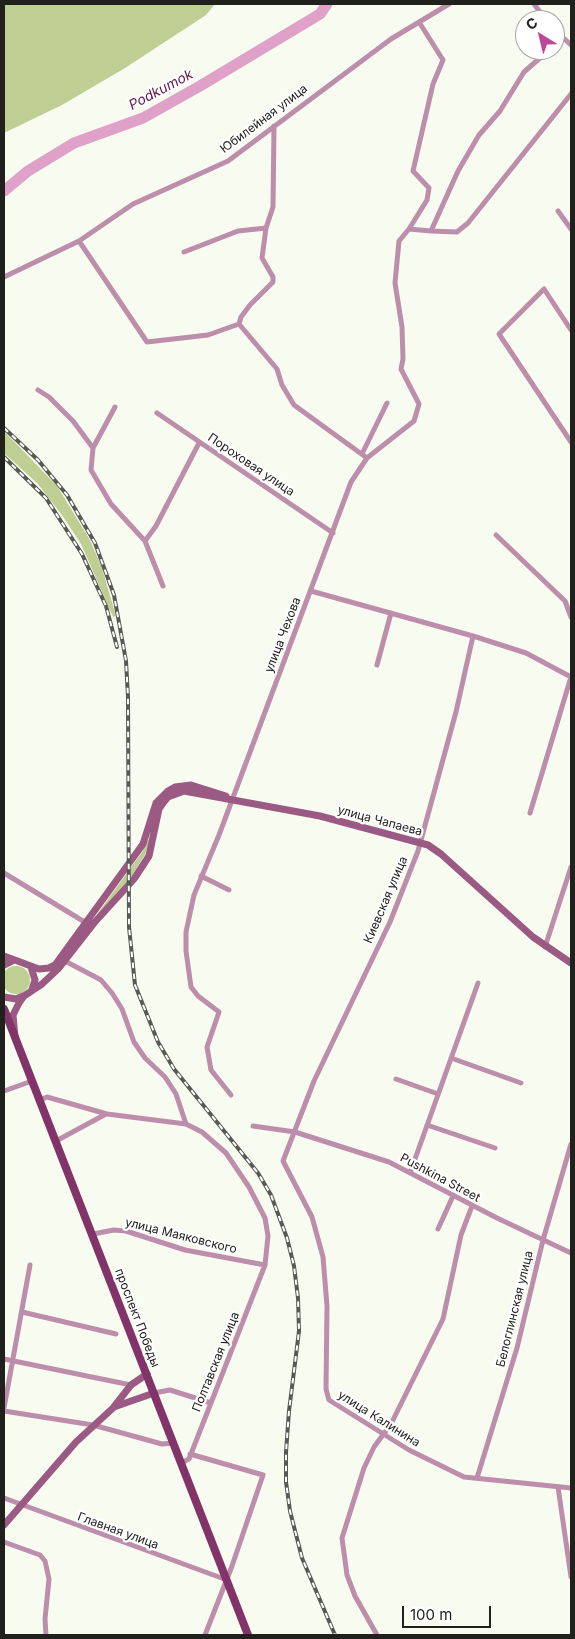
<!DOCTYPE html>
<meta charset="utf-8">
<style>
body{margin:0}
#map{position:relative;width:575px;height:1639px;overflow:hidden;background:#f8fbef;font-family:Inter,sans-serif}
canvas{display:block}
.frame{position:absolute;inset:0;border:5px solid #20211d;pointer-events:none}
.north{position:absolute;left:515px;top:10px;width:50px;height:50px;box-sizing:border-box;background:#fff;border:1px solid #a6a6a5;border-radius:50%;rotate:324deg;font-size:14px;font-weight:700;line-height:20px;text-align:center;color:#20211d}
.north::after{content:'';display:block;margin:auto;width:18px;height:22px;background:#bf469a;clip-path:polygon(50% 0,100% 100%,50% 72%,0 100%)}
.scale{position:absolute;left:402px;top:1606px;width:89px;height:22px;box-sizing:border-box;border:2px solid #20211d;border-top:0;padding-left:6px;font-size:15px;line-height:18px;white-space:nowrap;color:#20211d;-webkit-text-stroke:4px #fff;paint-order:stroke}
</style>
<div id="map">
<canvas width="575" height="1639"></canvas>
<div class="frame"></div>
<div class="north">С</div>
<div class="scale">100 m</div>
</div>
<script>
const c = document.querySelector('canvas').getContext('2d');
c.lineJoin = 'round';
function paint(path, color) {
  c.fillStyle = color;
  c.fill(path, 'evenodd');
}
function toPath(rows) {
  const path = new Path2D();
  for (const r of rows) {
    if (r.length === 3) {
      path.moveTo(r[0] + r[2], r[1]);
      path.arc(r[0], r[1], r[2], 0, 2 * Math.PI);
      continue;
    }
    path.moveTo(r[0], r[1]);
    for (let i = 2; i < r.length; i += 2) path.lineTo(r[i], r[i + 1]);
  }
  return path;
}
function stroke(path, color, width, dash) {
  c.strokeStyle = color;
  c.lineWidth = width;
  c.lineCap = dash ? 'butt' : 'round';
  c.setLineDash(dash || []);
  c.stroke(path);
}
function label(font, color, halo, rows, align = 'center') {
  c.font = font + ' Inter,sans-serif';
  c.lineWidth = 4.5;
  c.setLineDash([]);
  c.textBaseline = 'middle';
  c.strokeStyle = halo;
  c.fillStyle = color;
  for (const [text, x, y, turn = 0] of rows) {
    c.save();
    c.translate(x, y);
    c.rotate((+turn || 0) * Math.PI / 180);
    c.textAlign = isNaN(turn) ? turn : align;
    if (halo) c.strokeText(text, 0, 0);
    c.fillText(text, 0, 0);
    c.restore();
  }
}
paint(toPath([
 [4,4,215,4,206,15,125,68,62,105,4,133],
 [4,431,57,486,90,540,102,568,116,616,113,617,81,544,64,518,38,484,4,453],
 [151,835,146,853,131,877,93,920,142,852],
 [16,980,14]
]), '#bfce92');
stroke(toPath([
 [4,191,28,171,74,143,143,118,200,86,320,14,327,4]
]), '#dfa1c7', 11);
stroke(toPath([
 [534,4,546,20],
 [555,30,571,45],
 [555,45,563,38],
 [558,211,571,229],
 [409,229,431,231,458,171,479,135,500,111,524,72,549,50],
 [431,231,457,232,468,223,571,94],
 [79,241,147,342,208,335,239,324,241,317,250,305,273,282,273,277,262,258,266,228,273,207,274,126],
 [184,252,238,231,266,228],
 [4,277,79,241,133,204,228,161,391,39,449,4],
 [239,324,277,369,282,385,294,405,367,458],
 [571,330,544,289,499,334,571,442],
 [38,390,49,397,73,421,93,448,91,470,111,504,145,541,163,586],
 [157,413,333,533],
 [93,448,115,407],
 [362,454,387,403],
 [496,535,565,601,571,617],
 [145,541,156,526,199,443],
 [311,591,473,636,526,653,571,677],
 [473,636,456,712,418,851,390,922,314,1081,283,1161,312,1217,323,1257,327,1306,326,1389,329,1400,409,1450,464,1477,571,1488],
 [377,665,391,613],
 [530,813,571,677],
 [4,873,83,921],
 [201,876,229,890],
 [545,947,571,867],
 [65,961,101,980,112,993,122,1009,134,1042,145,1058,165,1077,176,1094,186,1124],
 [451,1058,521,1083],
 [396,1079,438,1094],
 [4,1091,32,1081],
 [231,1095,211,1070,207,1047,219,1012,198,996,191,987,186,951,186,932,194,895,219,835,351,482,367,458,414,421,419,404,401,369,403,359,402,327,395,283,399,241,409,229,427,200,429,188,413,171,433,84,443,60,419,22],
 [40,1100,47,1097,107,1114,186,1124,202,1132,226,1153,249,1187,265,1218,268,1236,265,1265,189,1459,181,1463],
 [427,1125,495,1148],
 [253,1126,295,1132,389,1162,497,1218,571,1253],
 [56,1141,106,1114],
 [410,1173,478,983],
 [438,1229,453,1196],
 [93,1234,114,1230,126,1231,185,1250,265,1265],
 [22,1312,116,1334],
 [4,1359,131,1385],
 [154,1393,170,1390,211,1403],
 [4,1408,30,1265],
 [4,1411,93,1425,162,1444,173,1443],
 [190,1454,263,1475,232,1566,205,1635],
 [477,1478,517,1348,543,1240,571,1144],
 [558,1487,571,1577],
 [4,1498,227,1580],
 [4,1542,40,1555,45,1561,49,1579,45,1619,46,1635],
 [377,1635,355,1596,347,1575,342,1538,364,1468,374,1447,391,1424,443,1319,461,1235,472,1206]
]), '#bc8eab', 5);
stroke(toPath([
 [4,956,39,969,49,968,55,965,143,844,156,803,168,791,175,787,191,785,226,796],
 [4,965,14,960],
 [31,967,35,980,32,989],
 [4,997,16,999,23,996],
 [15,1037,13,1015,19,1003,24,996,42,984,58,969,94,923,134,879,149,856,159,809,163,803,168,797,184,791,320,816,428,845,441,854,533,937,571,963],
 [114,1407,154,1393],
 [4,1525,76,1442,113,1408,131,1385,147,1374]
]), '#9b5a84', 7);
stroke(toPath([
 [4,1009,248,1635]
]), '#823369', 8);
const rail = toPath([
 [4,428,38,460,67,495,95,543,114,595,126,661,128,697,129,927,135,985,158,1042,174,1069,258,1173,271,1195,287,1238,294,1266,298,1298,299,1331,289,1411,286,1452,286,1482,290,1511,302,1558,335,1635],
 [4,457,46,498,82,554,106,606,117,647]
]);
stroke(rail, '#575953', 4);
stroke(rail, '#fff', 2, [5.5]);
label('12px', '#20211d', '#fff', [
 ["Юбилейная улица",264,119,-37],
 ["Пороховая улица",251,465,34],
 ["улица Чехова",283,635,-69],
 ["улица Чапаева",380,821,15],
 ["Киевская улица",386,900,-67],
 ["Pushkina Street",440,1178,28],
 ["улица Маяковского",181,1236,14],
 ["Белоглинская улица",515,1309,-76],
 ["проспект Победы",137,1318,69],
 ["Полтавская улица",216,1362,-68],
 ["улица Калинина",379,1419,32],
 ["Главная улица",118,1531,20]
]);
label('italic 14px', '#60184b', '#fff', [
 ["Podkumok",161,90,-28]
]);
</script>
